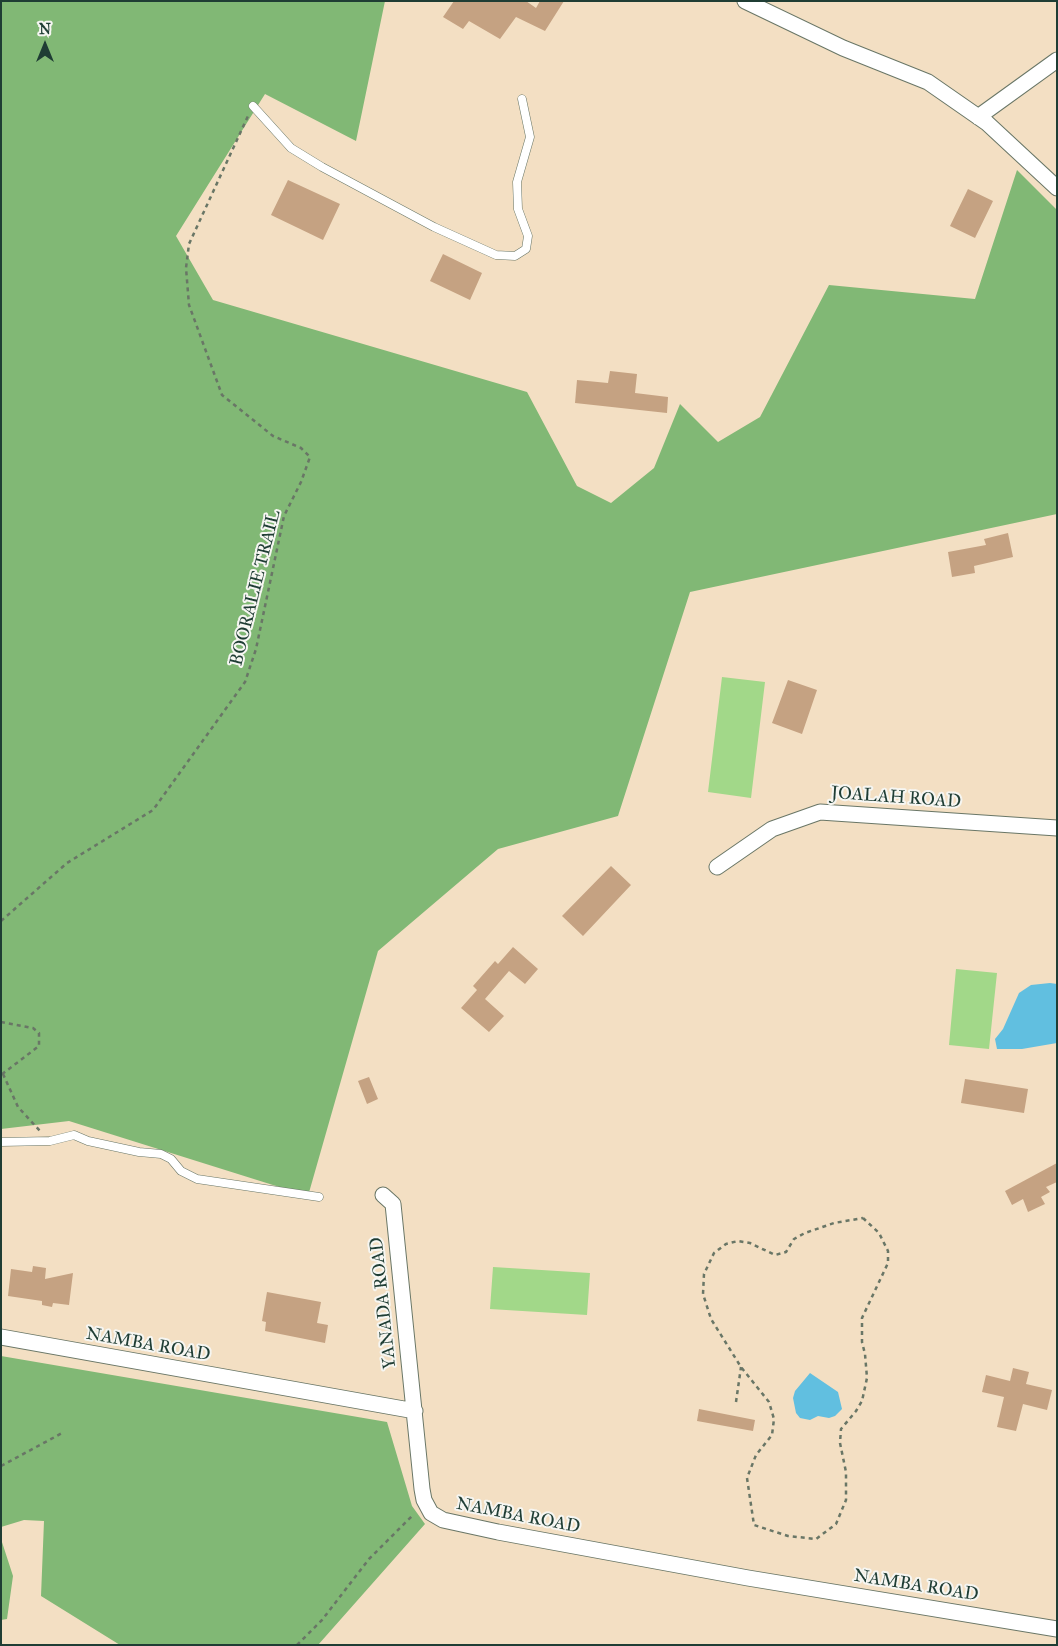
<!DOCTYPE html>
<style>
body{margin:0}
#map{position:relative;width:1058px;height:1646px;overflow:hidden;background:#f3dfc3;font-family:"IM FELL Great Primer",serif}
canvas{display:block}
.frame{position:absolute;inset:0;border:2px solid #1f3d34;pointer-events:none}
.north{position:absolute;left:20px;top:20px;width:50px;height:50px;-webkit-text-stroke:4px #f6f6f2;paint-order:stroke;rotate:0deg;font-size:14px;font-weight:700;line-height:20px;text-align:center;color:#1f3d34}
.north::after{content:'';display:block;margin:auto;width:18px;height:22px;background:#1f3d34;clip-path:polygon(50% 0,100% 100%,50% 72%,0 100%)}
</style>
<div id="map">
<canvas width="1058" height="1646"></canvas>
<div class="frame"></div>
<div class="north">N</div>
</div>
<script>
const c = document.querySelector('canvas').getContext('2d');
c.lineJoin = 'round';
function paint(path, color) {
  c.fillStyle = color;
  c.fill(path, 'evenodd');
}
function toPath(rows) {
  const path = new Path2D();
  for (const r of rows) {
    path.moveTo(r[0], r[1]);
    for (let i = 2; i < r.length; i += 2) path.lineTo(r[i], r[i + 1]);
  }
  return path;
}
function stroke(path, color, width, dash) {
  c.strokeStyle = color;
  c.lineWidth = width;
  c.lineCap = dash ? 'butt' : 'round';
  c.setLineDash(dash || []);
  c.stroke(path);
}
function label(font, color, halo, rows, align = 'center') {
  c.font = font + ' "IM FELL Great Primer",serif';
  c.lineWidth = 4;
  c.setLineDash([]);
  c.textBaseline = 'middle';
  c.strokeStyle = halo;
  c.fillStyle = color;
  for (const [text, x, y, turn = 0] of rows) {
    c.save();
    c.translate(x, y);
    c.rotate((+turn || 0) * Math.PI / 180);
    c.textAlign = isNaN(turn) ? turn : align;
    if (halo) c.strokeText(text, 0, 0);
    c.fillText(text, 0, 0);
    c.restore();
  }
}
paint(toPath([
 [722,677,765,682,751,798,708,792],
 [956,969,997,973,989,1049,949,1045],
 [493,1267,590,1273,587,1315,490,1309]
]), '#a2d889');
paint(toPath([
 [1,1,385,1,356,141,265,94,176,236,213,300,527,392,577,486,611,503,654,468,680,404,718,442,760,417,829,285,975,299,1017,170,1057,210,1057,514,690,592,618,816,498,849,378,951,308,1196,69,1121,1,1129],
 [1,1356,387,1422,412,1506,425,1524,318,1645,120,1645,41,1596,44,1521,24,1520,1,1527],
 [1,1539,13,1576,7,1619,1,1620]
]), '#81b875');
paint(toPath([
 [1050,983,1057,984,1057,1043,1022,1049,997,1049,995,1039,1003,1029,1019,993,1031,985],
 [810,1373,838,1392,842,1409,835,1416,829,1418,818,1416,810,1420,800,1418,796,1413,793,1398,795,1391]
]), '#61bfe0');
paint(toPath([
 [454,1,526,1,536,8,540,1,564,1,545,31,516,17,500,39,469,21,463,29,443,17],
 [288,180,340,204,323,240,271,215],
 [968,189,993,201,975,238,950,226],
 [443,254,482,273,470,300,430,281],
 [610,371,637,374,635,393,668,397,667,413,575,403,577,380,608,383],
 [1008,533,1013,557,974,566,975,573,952,577,948,552,986,545,984,539],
 [788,680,817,690,802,734,772,723],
 [611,866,631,885,583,936,562,916],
 [513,947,538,969,525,984,509,971,485,999,504,1016,489,1032,461,1008,477,990,473,986,495,961,498,964],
 [369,1077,378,1099,367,1104,358,1081],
 [965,1079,1028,1089,1024,1113,961,1103],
 [1057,1163,1057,1182,1046,1187,1050,1192,1041,1197,1045,1204,1028,1212,1023,1199,1012,1205,1005,1191],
 [33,1266,46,1268,45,1279,73,1273,69,1305,53,1303,52,1307,42,1305,42,1301,8,1296,11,1269,32,1272],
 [267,1292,321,1302,317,1323,328,1325,325,1343,265,1331,266,1322,262,1321],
 [1013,1368,1029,1372,1026,1384,1052,1390,1047,1410,1023,1404,1016,1431,997,1427,1004,1397,982,1392,986,1375,1010,1381],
 [699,1409,755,1420,753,1431,697,1421]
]), '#c5a282');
const lane = toPath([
 [253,106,291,148,322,167,434,227,496,255,515,256,526,249,528,236,518,209,517,182,530,137,522,99],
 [1,1142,50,1141,74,1135,88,1141,139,1152,161,1154,171,1159,181,1171,197,1179,319,1197]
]);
const street = toPath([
 [745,1,843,48,928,82,987,123,1057,188],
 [978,117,1057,60],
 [717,867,772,829,820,812,1057,828],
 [383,1195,393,1204,422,1489,424,1500,431,1513,443,1520,498,1532,748,1578,1057,1629],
 [1,1337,415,1411]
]);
stroke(lane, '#697666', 9);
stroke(street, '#697666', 17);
stroke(toPath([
 [1,921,67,863,153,810,245,682,256,649,284,516,301,482,310,457,301,448,273,436,222,395,189,305,186,268,189,244,248,116],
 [1,1022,33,1028,39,1033,39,1046,1,1075],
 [3,1074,18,1107,40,1131],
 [863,1218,879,1233,888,1251,888,1263,862,1318,862,1342,865,1354,867,1378,862,1401,856,1411,841,1429,840,1443,846,1472,846,1500,836,1524,816,1539,788,1536,754,1525,747,1478,756,1455,772,1435,774,1419,769,1402,741,1367,711,1319,703,1294,704,1274,714,1253,726,1244,738,1241,750,1243,775,1255,786,1252,794,1239,805,1233,834,1223,863,1218],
 [736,1402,741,1367],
 [1,1466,64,1432],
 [297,1645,322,1620,369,1559,413,1515]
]), '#697666', 2.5, [4, 4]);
stroke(lane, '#fff', 8);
stroke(street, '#fff', 15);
label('18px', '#1f3d34', '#f6f6f2', [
 ["BOORALIE TRAIL",256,588,-76],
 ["JOALAH ROAD",896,798,4],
 ["YANADA ROAD",384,1303,-96],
 ["NAMBA ROAD",148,1345,10],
 ["NAMBA ROAD",518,1516,11],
 ["NAMBA ROAD",916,1586,9]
]);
</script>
